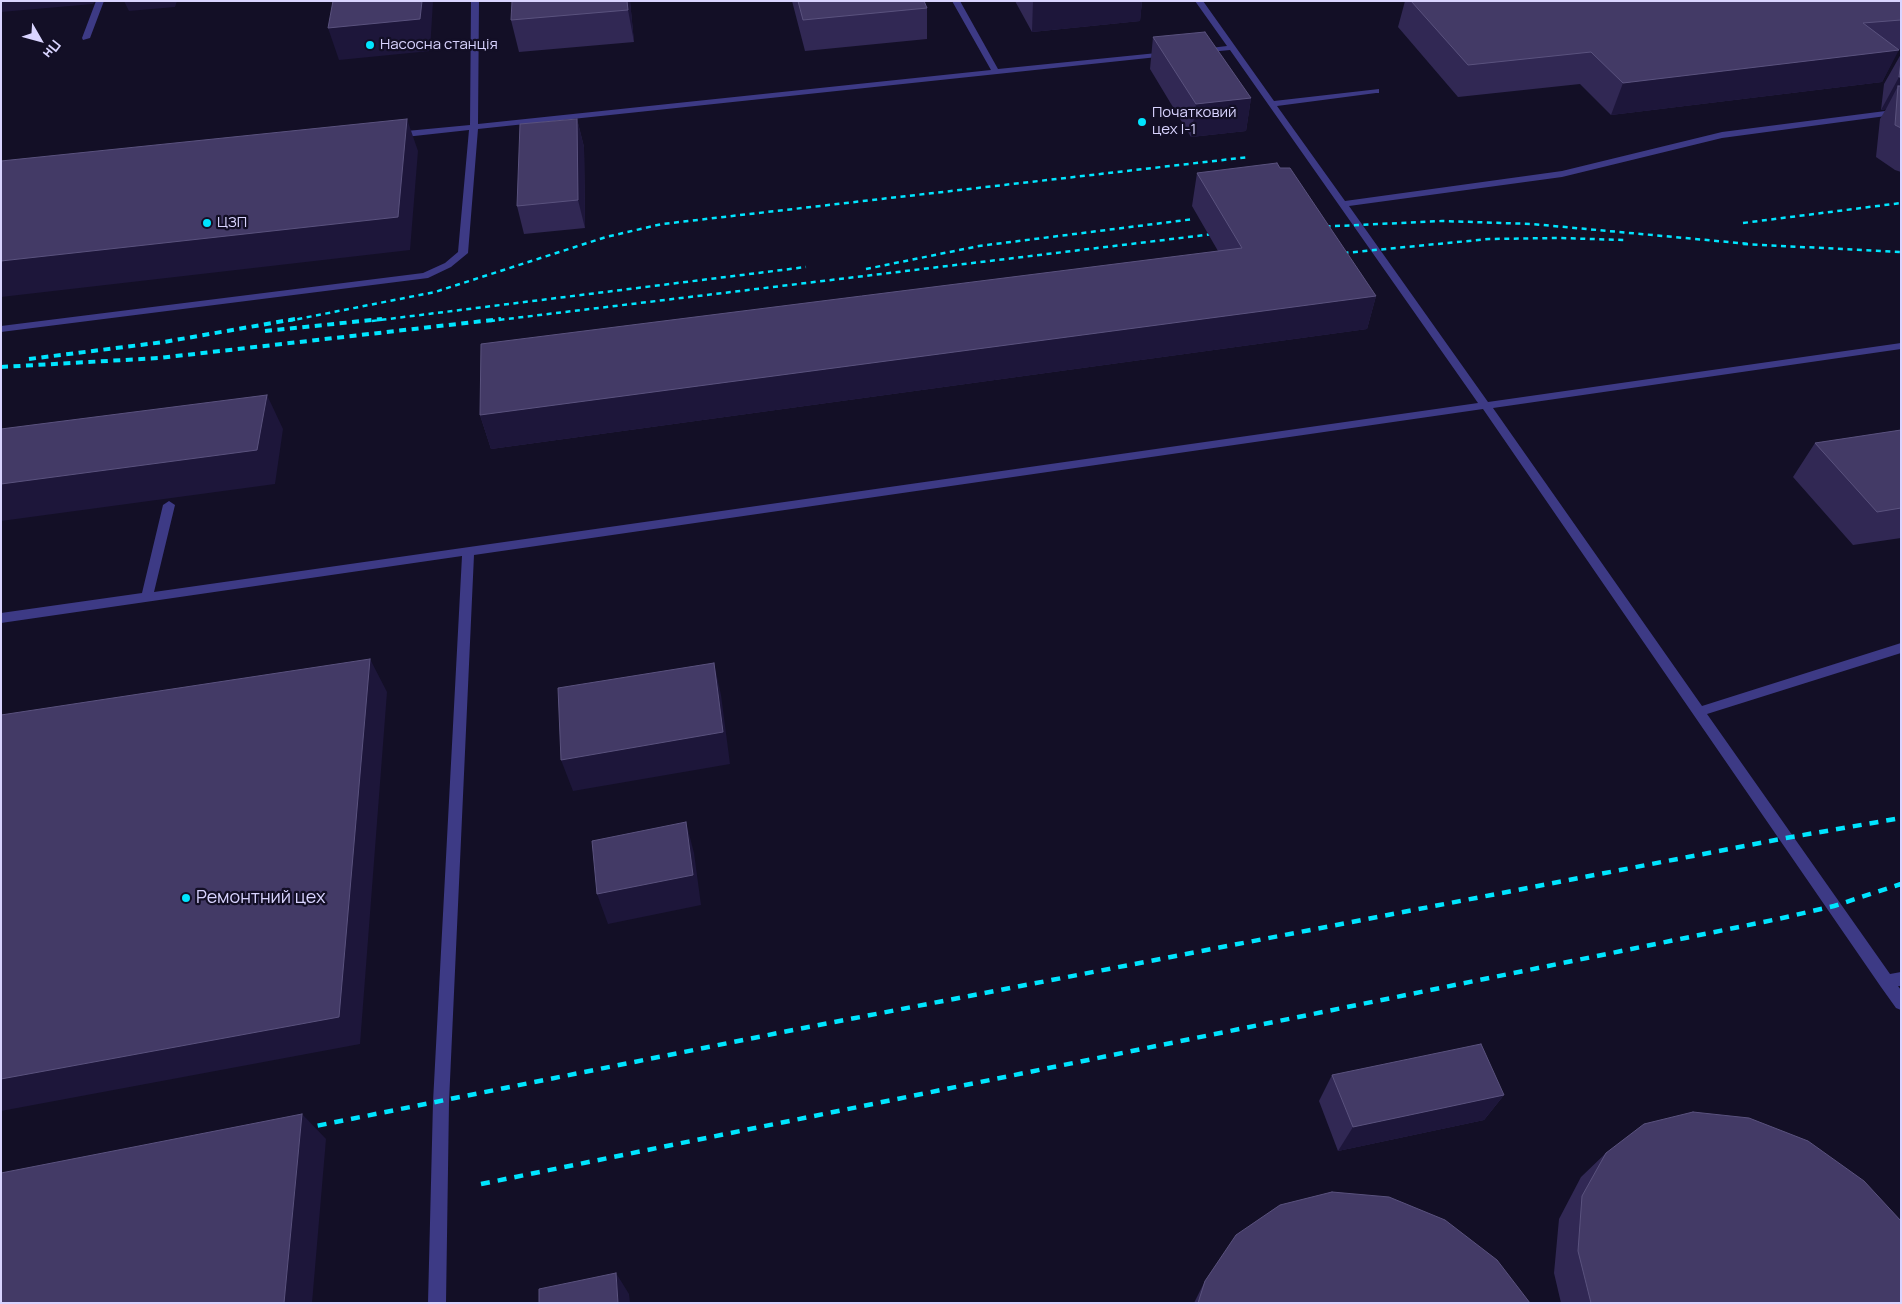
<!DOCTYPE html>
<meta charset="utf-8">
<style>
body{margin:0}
#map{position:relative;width:1902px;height:1304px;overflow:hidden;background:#130f26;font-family:Manrope,sans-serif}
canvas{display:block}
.frame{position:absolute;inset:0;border:2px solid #d9d4ff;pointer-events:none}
.north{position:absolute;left:15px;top:15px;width:50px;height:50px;-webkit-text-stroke:4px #130f26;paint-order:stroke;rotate:128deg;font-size:14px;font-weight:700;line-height:20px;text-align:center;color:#d9d4ff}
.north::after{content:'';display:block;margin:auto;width:18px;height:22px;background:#d9d4ff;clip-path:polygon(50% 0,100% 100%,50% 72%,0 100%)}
</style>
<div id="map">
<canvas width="1902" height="1304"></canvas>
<div class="frame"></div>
<div class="north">Пн</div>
</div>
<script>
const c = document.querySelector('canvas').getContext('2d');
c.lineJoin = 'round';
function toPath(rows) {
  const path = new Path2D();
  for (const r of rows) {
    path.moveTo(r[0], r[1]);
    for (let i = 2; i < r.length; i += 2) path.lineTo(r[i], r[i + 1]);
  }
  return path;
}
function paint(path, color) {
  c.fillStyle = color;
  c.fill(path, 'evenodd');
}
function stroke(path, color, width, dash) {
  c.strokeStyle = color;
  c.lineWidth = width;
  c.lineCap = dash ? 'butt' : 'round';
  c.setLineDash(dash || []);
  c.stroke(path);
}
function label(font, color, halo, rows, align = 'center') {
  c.font = font + ' Manrope,sans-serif';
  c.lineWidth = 4.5;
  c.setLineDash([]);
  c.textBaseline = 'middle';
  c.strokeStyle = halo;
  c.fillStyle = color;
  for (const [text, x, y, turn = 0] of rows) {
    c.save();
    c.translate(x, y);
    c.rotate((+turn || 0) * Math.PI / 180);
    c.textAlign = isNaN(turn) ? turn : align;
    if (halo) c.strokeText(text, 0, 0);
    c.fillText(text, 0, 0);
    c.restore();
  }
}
paint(toPath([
 [96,1,104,1,90,38,83,40,82,38,96,1],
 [471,1,479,1,478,124,991,70,952,1,960,1,998,69,1167,52,1171,54,1167,56,478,129,468,253,451,267,428,278,1,332,1,326,423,273,445,263,458,252,469,130,396,138,392,135,396,132,470,125,471,1],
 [1195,1,1203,1,1274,101,1379,89,1379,93,1376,93,1277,106,1345,201,1562,171,1722,132,1901,109,1901,114,1722,138,1562,177,1349,206,1488,402,1901,343,1901,349,1493,408,1702,706,1901,643,1901,653,1707,714,1890,974,1901,972,1901,986,1898,986,1901,990,1901,1010,1896,1008,1881,987,1483,409,474,555,449,1102,446,1303,428,1303,433,1102,462,556,1,623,1,613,142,593,163,505,169,501,175,505,154,592,1478,403,1230,50,1199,53,1198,51,1202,49,1227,46,1195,1]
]), '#3d3a85');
stroke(toPath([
 [1743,223,1901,203],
 [1316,227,1442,221,1532,224,1750,244],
 [1743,244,1901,252],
 [1334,254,1489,239,1559,238,1624,240],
 [866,269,979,246,1194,219],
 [288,321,435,292,606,237,662,224,1249,157],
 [372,321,806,267],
 [490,321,1222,233]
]), '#00e5ff', 2.5, [5, 4.5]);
stroke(toPath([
 [265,331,382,319],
 [29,359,164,342,295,319],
 [1,367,159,358,501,319]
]), '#00e5ff', 4, [7, 5.5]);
stroke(toPath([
 [301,1129,788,1031,1786,838,1901,818],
 [481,1184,1778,919,1834,906,1901,884]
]), '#00e5ff', 4.5, [9, 8]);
paint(toPath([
 [630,1,634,42,519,52,511,20],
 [792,1,924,1,927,8,927,39,805,51],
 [1015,1,1142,1,1140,21,1032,32],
 [1405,1,1901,1,1901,49,1898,50,1882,82,1611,115,1580,84,1458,97,1398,27],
 [1153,37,1251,98,1246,131,1191,137,1150,69],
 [1901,54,1901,172,1895,170,1876,157,1880,119,1886,109,1881,110,1884,84],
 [577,119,584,147,585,228,524,234,517,206],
 [1197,173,1376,296,1367,329,491,449,480,415,1218,251,1192,206],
 [1901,430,1901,538,1853,545,1793,477,1815,443],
 [1332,1075,1504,1095,1484,1120,1338,1151,1319,1101],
 [1606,1153,1901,1303,1561,1303,1554,1273,1559,1219,1581,1177],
 [1205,1281,1530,1303,1194,1303]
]), '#312854');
paint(toPath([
 [1,1,95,1,93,4,1,12],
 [124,1,177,1,175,7,129,11],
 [422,1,433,1,430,51,339,60,328,28],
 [627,1,630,1,634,42,628,10],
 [1033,1,1142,1,1140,21,1032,32],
 [1899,50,1882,82,1611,115,1623,83],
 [1899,77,1901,77,1901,107,1898,86,1886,109,1881,110],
 [1251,98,1246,131,1191,137,1196,104],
 [407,119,418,151,410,250,1,297,1,261],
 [577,119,584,147,585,228,578,200],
 [1376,296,1367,329,491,449,480,415],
 [267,395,283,429,275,484,1,521,1,484],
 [370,659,387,692,360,1044,1,1111,1,1079],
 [714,663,721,695,730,764,573,791,561,760],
 [686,822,694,853,701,905,608,924,597,894],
 [1504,1095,1484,1120,1338,1151,1353,1127],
 [302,1114,326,1139,312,1303,284,1303],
 [616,1273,629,1294,630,1303,618,1303]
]), '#1d163a');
const building = toPath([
 [333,1,422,1,420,19,328,28,333,1],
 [512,1,627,1,628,10,511,20,512,1],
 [798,1,924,1,927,8,803,20,798,1],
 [1411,1,1901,1,1901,20,1863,23,1899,50,1623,83,1591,52,1468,65,1411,1],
 [1205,32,1251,98,1196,104,1153,37,1205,32],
 [1901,61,1901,77,1899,77,1901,61],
 [1898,86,1901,86,1901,128,1895,125,1898,86],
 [407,119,398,217,1,261,1,161,407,119],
 [577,119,578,200,517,206,520,124,577,119],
 [1277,163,1280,168,1290,168,1376,296,480,415,481,344,1242,248,1197,173,1277,163],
 [267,395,257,450,1,484,1,429,267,395],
 [1901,430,1901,508,1877,512,1815,443,1901,430],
 [370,659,339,1017,1,1079,1,715,370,659],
 [714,663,723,732,561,760,558,688,714,663],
 [686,822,693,875,597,894,592,841,686,822],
 [1481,1044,1504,1095,1353,1127,1332,1075,1481,1044],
 [1693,1112,1749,1118,1808,1141,1864,1181,1901,1221,1901,1303,1591,1303,1578,1251,1582,1196,1606,1153,1644,1124,1693,1112],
 [302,1114,284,1303,1,1303,1,1173,302,1114],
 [1332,1192,1389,1197,1445,1220,1497,1260,1530,1303,1198,1303,1205,1281,1236,1235,1280,1205,1332,1192],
 [616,1273,618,1303,539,1303,539,1289,616,1273]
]);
paint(building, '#433a66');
stroke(building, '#5a527e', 1);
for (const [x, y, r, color] of [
 [370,45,5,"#00e5ff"],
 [1142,122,5,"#00e5ff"],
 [207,223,5,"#00e5ff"],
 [186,898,5,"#00e5ff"]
]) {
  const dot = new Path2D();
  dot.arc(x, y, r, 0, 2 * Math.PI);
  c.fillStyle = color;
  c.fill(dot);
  stroke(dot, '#130f26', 2);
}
label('15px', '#d9d4ff', '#130f26', [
 ["Насосна станція",380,45],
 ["Початковий",1152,113],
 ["цех І-1",1152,130],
 ["ЦЗП",217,223]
], 'left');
label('18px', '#d9d4ff', '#130f26', [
 ["Ремонтний цех",196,898]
], 'left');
</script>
